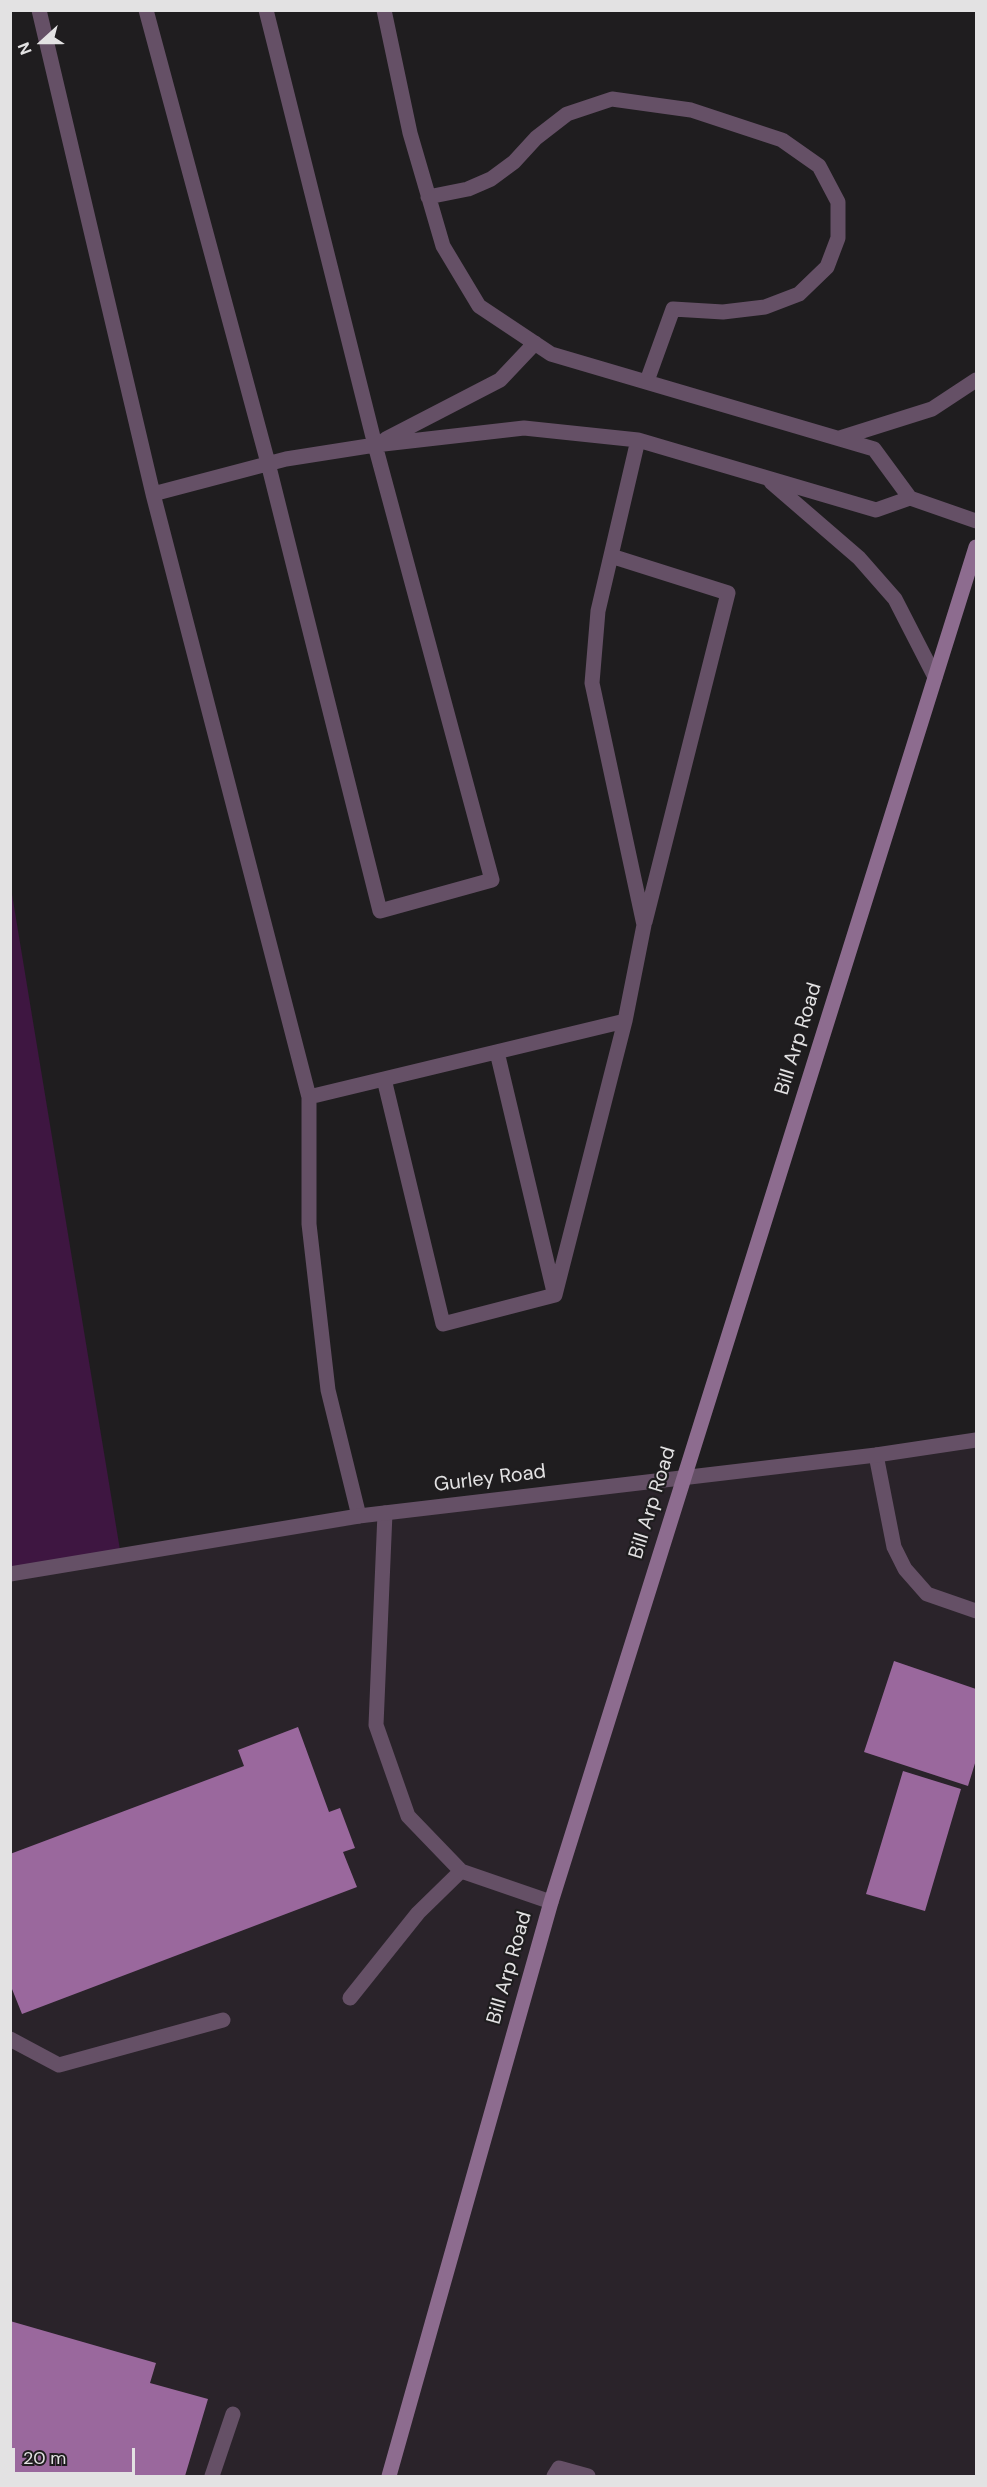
<!DOCTYPE html>
<style>
body{margin:0}
#map{position:relative;width:987px;height:2487px;overflow:hidden;background:#1f1d1f;font-family:"DM Sans",sans-serif}
canvas{display:block}
.frame{position:absolute;inset:0;border:12px solid #e3e2e3;pointer-events:none}
.north{position:absolute;left:12px;top:12px;width:60px;height:60px;-webkit-text-stroke:4px #1f1d1f;paint-order:stroke;rotate:249deg;font-size:16px;font-weight:700;line-height:24px;text-align:center;color:#e3e2e3}
.north::after{content:'';display:block;margin:auto;width:21px;height:27px;background:#e3e2e3;clip-path:polygon(50% 0,100% 100%,50% 72%,0 100%)}
.scale{position:absolute;left:12px;top:2448px;width:123px;height:27px;box-sizing:border-box;border:3px solid #e3e2e3;border-top:0;padding-left:8px;font-size:18px;line-height:21px;white-space:nowrap;color:#e3e2e3;-webkit-text-stroke:4px #1f1d1f;paint-order:stroke}
</style>
<div id="map">
<canvas width="987" height="2487"></canvas>
<div class="frame"></div>
<div class="north">N</div>
<div class="scale">20 m</div>
</div>
<script>
const c = document.querySelector('canvas').getContext('2d');
c.lineJoin = 'round';
function paint(path, color) {
  c.fillStyle = color;
  c.fill(path, 'evenodd');
}
function toPath(rows) {
  const path = new Path2D();
  for (const r of rows) {
    path.moveTo(r[0], r[1]);
    for (let i = 2; i < r.length; i += 2) path.lineTo(r[i], r[i + 1]);
  }
  return path;
}
function stroke(path, color, width, dash) {
  c.strokeStyle = color;
  c.lineWidth = width;
  c.lineCap = dash ? 'butt' : 'round';
  c.setLineDash(dash || []);
  c.stroke(path);
}
function label(font, color, halo, rows, align = 'center') {
  c.font = font + ' "DM Sans",sans-serif';
  c.lineWidth = 4.5;
  c.setLineDash([]);
  c.textBaseline = 'middle';
  c.strokeStyle = halo;
  c.fillStyle = color;
  for (const [text, x, y, turn = 0] of rows) {
    c.save();
    c.translate(x, y);
    c.rotate((+turn || 0) * Math.PI / 180);
    c.textAlign = isNaN(turn) ? turn : align;
    if (halo) c.strokeText(text, 0, 0);
    c.fillText(text, 0, 0);
    c.restore();
  }
}
paint(toPath([
 [976,1440,976,2476,11,2476,11,1574,121,1556]
]), '#2a232a');
paint(toPath([
 [10,882,121,1556,10,1571]
]), '#3e1641');
paint(toPath([
 [894,1661,976,1689,976,1760,968,1786,864,1752],
 [298,1727,329,1812,340,1808,355,1848,343,1852,357,1887,22,2014,10,1984,10,1854,244,1766,238,1750],
 [903,1771,961,1789,925,1911,866,1894],
 [10,2321,156,2363,150,2383,208,2399,185,2476,10,2476]
]), '#9a689d');
stroke(toPath([
 [39,10,153,494],
 [146,10,268,463,380,911,492,880,375,445,266,10],
 [384,10,410,133,443,246,479,306,551,354,874,449,910,498,976,521],
 [428,197,468,189,491,179,514,162,536,138,567,114,612,99,691,110,782,140,819,166,838,202,838,238,827,267,799,294,765,307,723,312,673,309,647,381],
 [840,438,932,409,976,380],
 [386,439,500,380,535,343],
 [771,482,859,558,895,599,935,677],
 [611,556,728,593,645,922],
 [497,1052,554,1292],
 [384,1079,443,1324,555,1295,625,1021],
 [309,1097,625,1021,644,925,592,683,598,611,638,440],
 [876,1455,894,1547,905,1569,927,1594,976,1611],
 [385,1513,376,1725,408,1816,461,1871],
 [359,1516,328,1390,309,1224,309,1097,153,494,286,459,375,445,524,428,638,440,876,510,910,498],
 [350,1998,418,1913,461,1871,551,1902],
 [10,2039,59,2065,223,2020],
 [212,2476,233,2414],
 [554,2476,559,2468,588,2476]
]), '#655066', 15);
stroke(toPath([
 [10,1574,359,1516,876,1455,976,1440]
]), '#655066', 15);
stroke(toPath([
 [389,2476,551,1902,976,547]
]), '#8d6c8f', 15);
label('20px', '#e3e2e3', '#1f1d1f', [
 ["Bill Arp Road",799,1039,-73],
 ["Gurley Road",490,1479,-7],
 ["Bill Arp Road",653,1503,-73],
 ["Bill Arp Road",510,1968,-74]
]);
</script>
